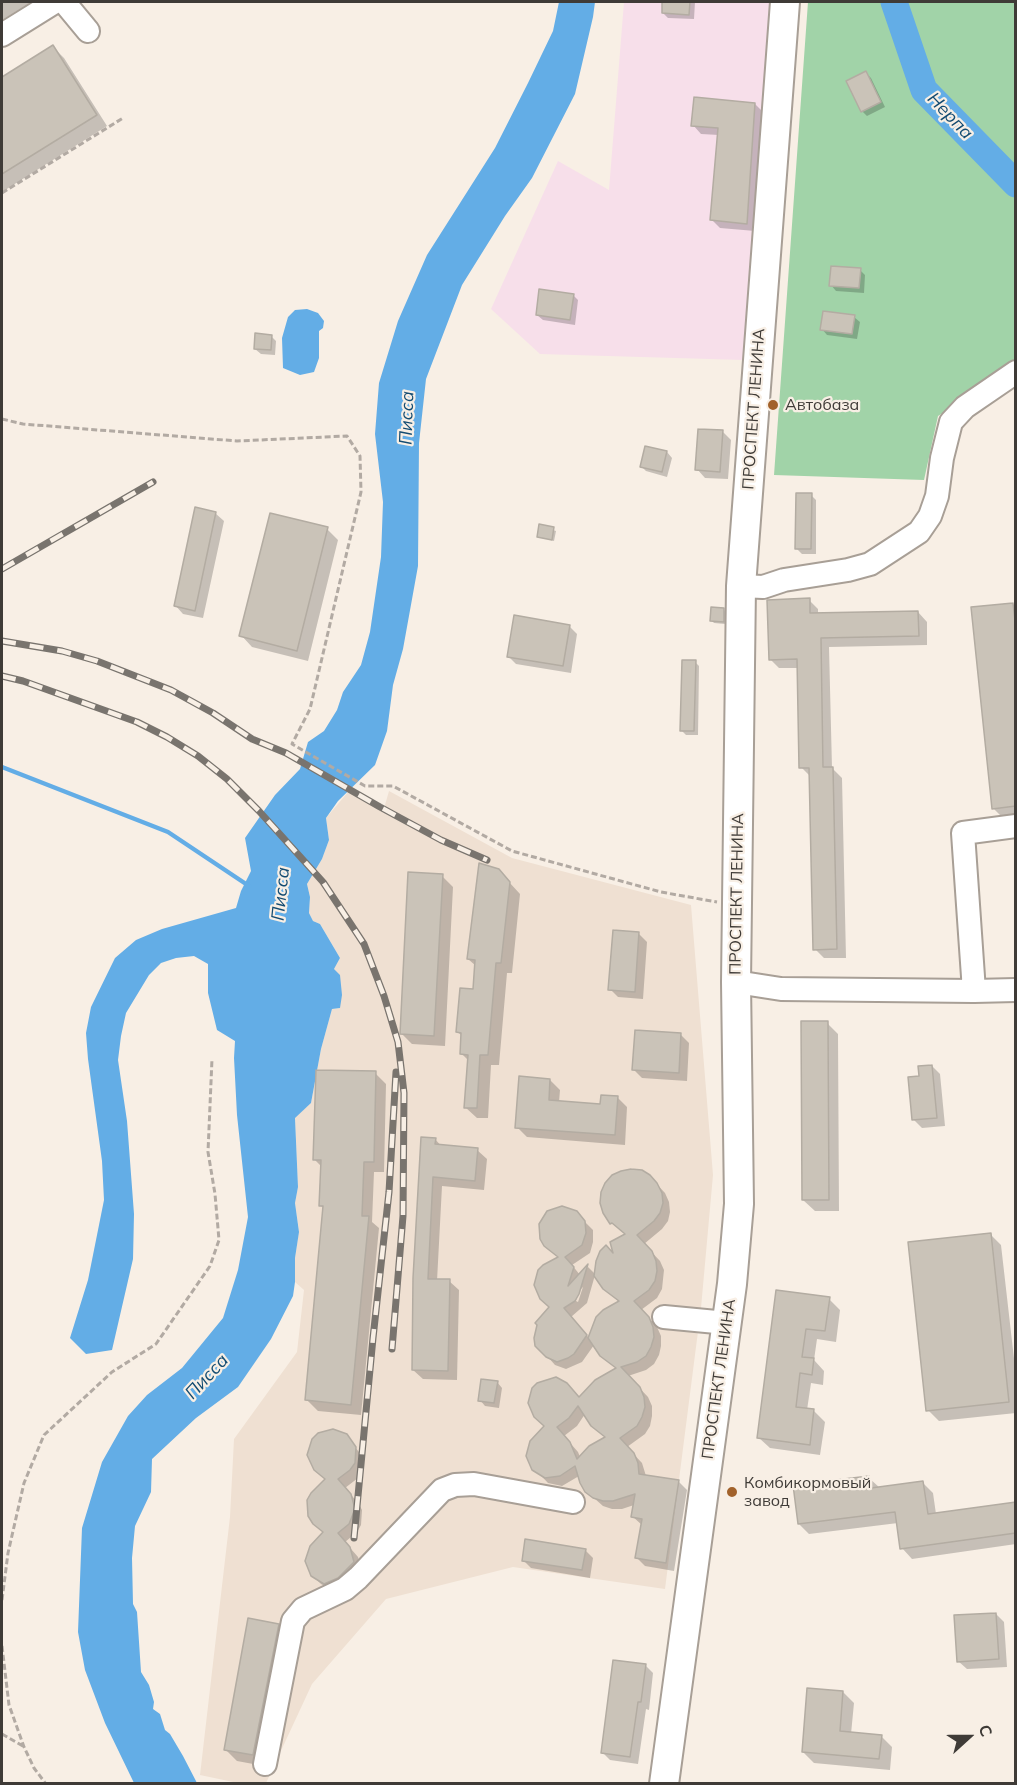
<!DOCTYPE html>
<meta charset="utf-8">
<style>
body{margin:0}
#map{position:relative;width:1017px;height:1785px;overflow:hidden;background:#f8efe5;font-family:Mulish,sans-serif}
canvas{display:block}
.frame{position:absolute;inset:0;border:3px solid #3f3b37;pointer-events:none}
.north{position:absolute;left:939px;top:1707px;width:60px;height:60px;-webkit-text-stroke:4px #f8efe5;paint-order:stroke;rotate:69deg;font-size:16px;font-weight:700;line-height:24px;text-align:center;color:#3f3b37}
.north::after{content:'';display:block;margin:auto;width:21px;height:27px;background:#3f3b37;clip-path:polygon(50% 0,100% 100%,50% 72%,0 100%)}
</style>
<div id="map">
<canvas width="1017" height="1785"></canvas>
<div class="frame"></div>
<div class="north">С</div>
</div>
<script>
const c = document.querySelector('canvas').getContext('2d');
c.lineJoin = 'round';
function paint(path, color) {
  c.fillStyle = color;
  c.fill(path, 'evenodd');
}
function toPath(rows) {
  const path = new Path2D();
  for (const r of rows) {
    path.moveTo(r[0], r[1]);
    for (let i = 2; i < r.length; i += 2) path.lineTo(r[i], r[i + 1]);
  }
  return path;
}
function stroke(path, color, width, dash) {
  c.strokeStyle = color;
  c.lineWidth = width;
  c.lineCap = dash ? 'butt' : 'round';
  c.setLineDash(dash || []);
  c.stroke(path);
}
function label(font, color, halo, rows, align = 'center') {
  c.font = font + ' Mulish,sans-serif';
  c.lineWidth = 4.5;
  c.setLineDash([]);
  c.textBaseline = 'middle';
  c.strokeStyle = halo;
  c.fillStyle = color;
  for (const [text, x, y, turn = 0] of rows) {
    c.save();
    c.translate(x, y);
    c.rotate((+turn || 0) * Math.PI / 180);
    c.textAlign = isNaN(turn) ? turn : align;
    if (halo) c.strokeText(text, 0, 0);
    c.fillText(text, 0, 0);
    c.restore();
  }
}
paint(toPath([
 [624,2,771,2,743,360,540,354,491,309,558,161,609,190]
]), '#f7dfea');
paint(toPath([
 [349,791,383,812,389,791,512,858,691,905,713,1175,701,1308,665,1589,513,1567,386,1599,312,1684,266,1783,238,1783,200,1775,230,1517,234,1439,297,1352,304,1290,295,1282,295,1258,299,1231,295,1203,298,1187,295,1117,311,1103,321,1049,332,1009,340,1008,334,969,340,958,320,924,313,921,309,913,310,897,307,884,322,859,329,840,326,818]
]), '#efe0d2');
paint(toPath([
 [808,2,1015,2,1015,367,938,416,924,480,774,475]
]), '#a1d3a8');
paint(toPath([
 [559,2,595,2,593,17,575,94,532,178,505,216,462,285,426,379,419,443,418,566,403,649,393,685,387,731,375,765,338,801,326,818,329,840,322,859,307,884,310,897,309,913,313,921,320,924,340,958,334,969,340,975,342,995,340,1008,332,1009,321,1049,311,1103,295,1118,298,1187,295,1203,299,1232,295,1258,295,1282,293,1296,271,1339,238,1387,196,1418,152,1459,151,1492,135,1526,132,1558,133,1604,137,1612,141,1672,149,1685,154,1702,153,1709,160,1714,165,1730,170,1734,183,1756,197,1783,134,1783,105,1723,85,1670,78,1632,82,1528,102,1462,128,1416,147,1395,182,1368,223,1318,238,1270,248,1217,237,1115,234,1058,235,1041,217,1030,208,993,208,964,194,956,176,958,161,963,149,975,126,1013,121,1036,118,1060,127,1121,134,1214,133,1259,112,1350,86,1354,70,1338,88,1280,104,1200,102,1161,88,1059,86,1033,91,1007,115,958,136,940,162,929,236,908,241,891,251,871,245,838,275,795,300,769,308,742,324,731,337,710,343,692,361,665,370,632,381,557,383,502,375,434,379,383,398,321,427,255,495,148,528,83,553,31],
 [307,309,318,313,324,321,323,328,319,331,319,358,314,372,300,375,283,368,282,338,288,317,295,310]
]), '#63ade6');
paint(toPath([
 [2,2,31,2,2,20],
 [664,2,695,2,694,19,668,18,663,13],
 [53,47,64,58,107,126,2,192,2,79],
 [866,73,871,78,885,107,867,116,862,111],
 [755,104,763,112,755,231,720,228,712,220,719,135,701,134,693,125],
 [860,270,865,275,864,293,836,291,831,285],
 [573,295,578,300,575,325,543,320,537,315],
 [854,317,860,322,857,339,827,335,822,329],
 [271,336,276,341,275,355,261,354,255,349],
 [723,432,731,440,728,479,705,478,697,469],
 [667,452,672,458,667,477,646,471,641,466],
 [811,495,816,500,816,554,802,554,797,549],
 [215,513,224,521,203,618,183,614,175,605],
 [540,526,556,531,554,541,538,536],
 [327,529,338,540,308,661,252,647,241,635],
 [809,600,818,609,818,614,918,612,927,622,927,645,829,647,832,768,842,778,846,958,824,958,815,949,810,776,801,767,798,668,779,668,770,659],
 [1012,604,1016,608,1016,818,1004,819,993,808],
 [724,610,726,612,725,624,714,623,712,621],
 [569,626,577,634,571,673,516,664,508,656],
 [695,662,699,666,698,735,686,735,682,731],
 [498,870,520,894,512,973,507,973,499,1065,491,1065,488,1118,477,1118,465,1107,469,1061,462,1054,463,1037,457,1031,474,991,476,966,468,959],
 [442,876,453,887,445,1046,412,1044,401,1033],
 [639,934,647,942,643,999,618,997,610,989],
 [827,1023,838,1034,839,1211,815,1211,803,1200],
 [681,1035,689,1043,687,1081,642,1078,634,1070],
 [932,1066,940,1074,945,1126,922,1128,914,1120,920,1078],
 [375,1073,386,1084,384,1172,374,1172,372,1222,379,1228,361,1415,318,1411,307,1400,325,1209,321,1206,322,1167,315,1160],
 [550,1080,560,1090,559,1102,602,1106,617,1097,627,1107,625,1145,527,1137,517,1127],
 [435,1139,442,1147,477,1150,487,1159,484,1190,442,1186,437,1281,449,1281,459,1290,457,1380,423,1379,413,1370],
 [650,1177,665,1193,669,1202,670,1212,668,1221,662,1229,644,1244,660,1261,664,1270,662,1289,657,1298,641,1310,657,1327,661,1336,661,1346,659,1355,654,1364,646,1370,628,1376,648,1397,652,1406,652,1416,650,1426,645,1434,627,1447,642,1463,646,1476,679,1482,687,1490,674,1571,645,1566,637,1558,642,1525,632,1516,634,1505,622,1509,612,1509,603,1506,586,1491,579,1476,562,1486,548,1483,529,1463,528,1448,531,1442,580,1398,617,1369,601,1355,594,1345,582,1362,566,1369,555,1365,547,1356,550,1308,559,1258,581,1218,593,1230,593,1242,590,1253,572,1265,580,1275,588,1267,596,1275,615,1256,626,1234,612,1223],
 [595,1275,604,1288,620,1303,589,1338,571,1317,587,1303],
 [583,1287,578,1302,576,1301,578,1292],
 [585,1414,606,1438,580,1457,578,1452,564,1436,577,1426],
 [990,1234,1001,1245,1016,1376,1016,1413,939,1421,928,1410],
 [778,1292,829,1299,840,1310,836,1342,817,1339,814,1360,824,1371,823,1385,811,1383,807,1410,814,1411,825,1422,820,1455,770,1448,758,1437],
 [497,1382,502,1388,499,1408,485,1406,480,1400],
 [346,1436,363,1457,362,1472,358,1478,345,1488,359,1504,362,1510,361,1525,357,1532,345,1542,358,1557,362,1571,334,1591,321,1584,313,1576,324,1534,326,1480],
 [869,1478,880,1488,923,1483,933,1493,936,1514,1016,1503,1016,1544,912,1559,902,1548,898,1523,809,1534,799,1524],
 [585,1550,593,1558,590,1578,531,1568,523,1560],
 [996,1614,1004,1622,1007,1667,967,1669,958,1661],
 [278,1625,289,1636,264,1766,237,1761,225,1749],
 [645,1665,653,1673,649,1710,646,1709,638,1764,610,1760,602,1752],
 [843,1692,854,1703,851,1734,881,1736,892,1747,890,1770,814,1763,803,1752]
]), '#0003');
stroke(toPath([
 [2,767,168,832,249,886]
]), '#63ade6', 4.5);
stroke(toPath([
 [894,2,924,90,1016,184]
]), '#63ade6', 27);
const building = toPath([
 [662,2,690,2,689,15,662,13,662,2],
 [53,45,97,115,2,174,2,77,53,45],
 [866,71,881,102,861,112,846,81,866,71],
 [694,97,755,103,747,224,710,220,718,128,691,126,694,97],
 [831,266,861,268,859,288,829,286,831,266],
 [539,289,574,294,570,320,536,315,539,289],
 [823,311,855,315,852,334,820,330,823,311],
 [255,333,272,335,271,350,254,349,255,333],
 [698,429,723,430,720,472,695,470,698,429],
 [645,446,667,451,662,472,640,467,645,446],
 [796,493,812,493,811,549,795,549,796,493],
 [195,507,216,512,195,611,174,606,195,507],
 [270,513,328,527,297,651,239,636,270,513],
 [539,524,554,527,552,540,537,537,539,524],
 [810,598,810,613,918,611,919,636,821,638,823,767,833,767,837,949,813,950,809,768,799,768,797,659,769,660,767,600,810,598],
 [1013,603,1016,629,1016,806,992,809,971,607,1013,603],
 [711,607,724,608,724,622,710,621,711,607],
 [514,615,570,625,563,666,507,657,514,615],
 [682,660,696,660,694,731,680,731,682,660],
 [479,863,499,869,510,882,501,963,496,963,488,1055,480,1055,477,1108,464,1108,468,1055,460,1054,461,1033,456,1032,460,988,473,989,475,960,467,959,479,863],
 [408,872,443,874,434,1036,400,1034,408,872],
 [613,930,639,932,635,992,608,990,613,930],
 [801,1021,828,1021,829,1200,802,1200,801,1021],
 [635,1030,681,1033,679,1073,632,1070,635,1030],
 [932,1065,937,1118,912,1120,908,1077,919,1076,918,1066,932,1065],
 [316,1070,376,1071,374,1162,364,1162,362,1216,369,1216,351,1405,305,1400,323,1206,319,1206,321,1160,313,1160,316,1070],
 [519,1076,550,1079,549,1100,600,1104,601,1095,618,1096,615,1135,515,1128,519,1076],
 [421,1137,436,1138,435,1144,478,1148,475,1181,433,1177,428,1279,450,1279,448,1371,412,1370,413,1278,421,1137],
 [631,1169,642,1170,650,1175,657,1183,662,1193,663,1203,660,1213,654,1221,637,1235,652,1251,656,1261,657,1271,655,1281,649,1290,634,1301,649,1317,653,1327,654,1337,651,1347,646,1356,637,1362,621,1367,640,1387,644,1397,645,1407,642,1417,637,1426,620,1438,634,1453,638,1463,639,1474,679,1480,666,1563,635,1558,642,1519,631,1517,635,1494,613,1501,603,1501,593,1498,585,1492,580,1483,575,1466,560,1476,545,1478,532,1470,526,1456,530,1441,544,1426,534,1417,528,1403,532,1388,537,1383,556,1377,567,1383,579,1397,595,1380,616,1368,600,1356,588,1338,596,1317,603,1310,619,1301,603,1289,594,1276,596,1261,600,1251,606,1245,613,1253,610,1242,625,1234,612,1223,610,1224,603,1213,600,1203,601,1192,605,1183,612,1175,621,1171,631,1169],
 [578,1406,591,1426,605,1437,589,1446,577,1459,570,1442,557,1427,569,1418,578,1406],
 [562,1206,577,1211,585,1221,586,1233,582,1245,565,1257,574,1267,568,1286,588,1264,579,1294,575,1301,564,1308,587,1335,574,1354,568,1358,557,1362,546,1357,535,1346,534,1338,537,1325,535,1323,549,1307,540,1299,534,1285,538,1270,543,1265,558,1257,544,1246,540,1239,539,1224,547,1211,562,1206],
 [991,1233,1009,1402,926,1411,908,1242,991,1233],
 [776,1290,830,1297,825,1331,806,1329,802,1357,814,1358,812,1375,800,1373,796,1407,814,1409,810,1445,757,1438,776,1290],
 [481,1379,498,1381,494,1403,478,1401,481,1379],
 [333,1429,347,1434,356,1447,355,1463,350,1470,338,1479,351,1494,355,1509,349,1524,338,1533,350,1547,354,1562,338,1578,324,1584,311,1576,305,1561,310,1546,323,1532,313,1524,308,1516,307,1500,311,1493,325,1479,314,1470,307,1455,312,1439,318,1433,333,1429],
 [869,1476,871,1488,923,1481,928,1514,1016,1502,1016,1533,900,1549,895,1512,798,1524,793,1485,869,1476],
 [525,1539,586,1549,582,1570,522,1561,525,1539],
 [996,1613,999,1659,957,1662,954,1615,996,1613],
 [248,1618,279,1624,253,1755,224,1750,248,1618],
 [613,1660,646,1664,641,1702,638,1702,630,1757,601,1753,613,1660],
 [807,1688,843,1691,840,1731,882,1735,879,1759,802,1752,807,1688]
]);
paint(building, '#cac3b8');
stroke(building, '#b3aca2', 1.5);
const minor = toPath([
 [64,2,88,31],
 [2,35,55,2],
 [741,586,763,587,784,580,848,570,870,564,919,532,930,516,937,496,942,458,951,422,965,407,1016,372],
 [736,982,781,989,974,991,963,833,1016,826],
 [974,991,1016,990],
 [664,1317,727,1323],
 [265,1764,293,1621,303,1609,345,1589,358,1578,442,1490,455,1485,474,1484,573,1502]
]);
const major = toPath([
 [664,1784,732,1284,739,1204,736,982,741,586,785,2]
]);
stroke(minor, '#a89f96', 26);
stroke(major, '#a89f96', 32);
stroke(toPath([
 [2,193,123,118],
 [2,419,23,424,237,441,347,436,360,456,361,492,310,709,292,744,365,786,393,786,512,851,661,892,717,902],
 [2,1600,8,1553,24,1483,44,1435,112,1372,156,1344,210,1266,219,1240,215,1194,208,1152,212,1059],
 [2,1646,9,1705,24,1747,34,1768,46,1784],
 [2,1734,23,1746]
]), '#b2aaa3', 3, [6, 3]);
stroke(minor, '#fff', 22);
stroke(major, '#fff', 28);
const rail = toPath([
 [2,569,153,482],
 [2,641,62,651,97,661,171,690,213,713,252,739,286,753,380,807,441,840,487,860],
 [2,676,23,681,137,722,167,737,198,756,227,779,259,811,323,882,364,944,384,996,398,1042,404,1093,403,1216,392,1349],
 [354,1538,373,1338,389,1192,396,1072]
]);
stroke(rail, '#79746e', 7);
stroke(rail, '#f8efe5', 4.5, [14]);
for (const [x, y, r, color] of [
 [773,405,6,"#a2622b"],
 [732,1492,6,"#a2622b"]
]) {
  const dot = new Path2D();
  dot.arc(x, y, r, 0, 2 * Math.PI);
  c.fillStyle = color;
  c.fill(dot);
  stroke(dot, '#f8efe5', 2);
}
label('16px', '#3f3b37', '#f8efe5', [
 ["Автобаза",785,405],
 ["Комбикормовый",744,1483],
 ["завод",744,1501]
], 'left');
label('16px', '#3f3b37', '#f8efe5', [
 ["ПРОСПЕКТ ЛЕНИНА",754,409,-86],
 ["ПРОСПЕКТ ЛЕНИНА",737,894,-89],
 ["ПРОСПЕКТ ЛЕНИНА",719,1379,-82]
]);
label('italic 18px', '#134b71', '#f8efe5', [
 ["Нерпа",950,116,46],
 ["Писса",407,418,-88],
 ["Писса",281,894,-84],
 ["Писса",207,1377,-47]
]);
</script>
